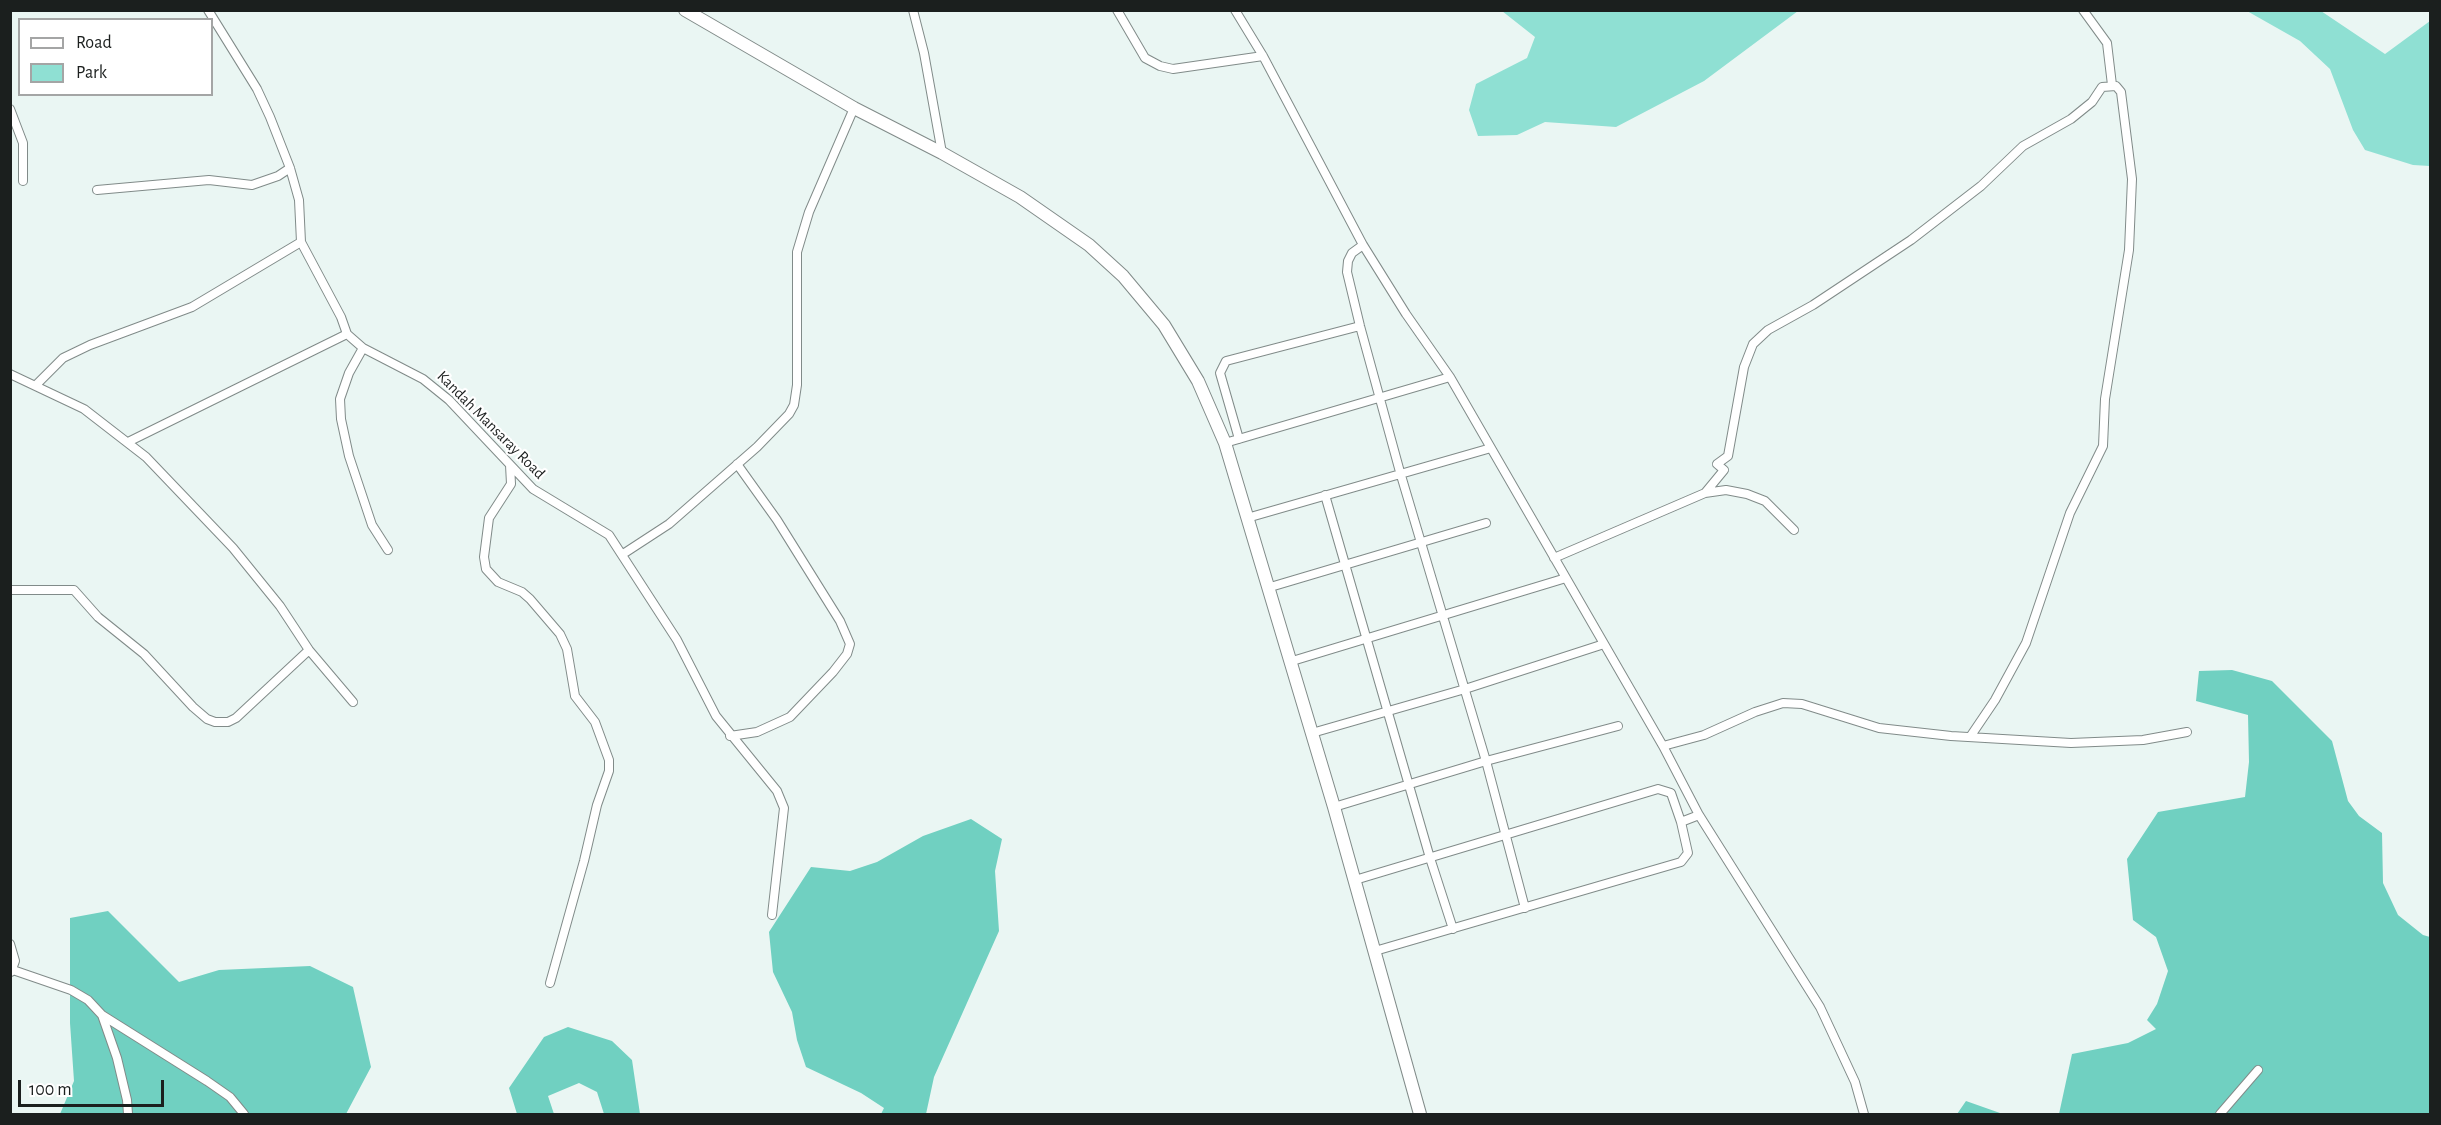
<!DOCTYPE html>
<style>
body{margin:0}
#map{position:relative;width:2441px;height:1125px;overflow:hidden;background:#eaf6f3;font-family:"Alegreya Sans",sans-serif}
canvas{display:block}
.frame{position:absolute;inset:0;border:12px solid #1b1f1e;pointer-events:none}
.legend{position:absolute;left:18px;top:18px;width:195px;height:78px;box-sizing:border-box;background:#fff;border:2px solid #a4a5a5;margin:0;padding:8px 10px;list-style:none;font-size:18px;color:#1b1f1e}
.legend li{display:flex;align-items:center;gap:12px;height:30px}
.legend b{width:30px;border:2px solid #a4a5a5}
.scale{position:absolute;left:18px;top:1080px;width:146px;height:27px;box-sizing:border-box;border:3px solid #1b1f1e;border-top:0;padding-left:8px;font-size:18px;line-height:21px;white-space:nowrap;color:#1b1f1e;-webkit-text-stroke:4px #fff;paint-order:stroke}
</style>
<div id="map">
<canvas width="2441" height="1125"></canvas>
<div class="frame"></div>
<ul class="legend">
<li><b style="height:8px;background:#fff"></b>Road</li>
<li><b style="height:16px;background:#8fe0d3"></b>Park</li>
</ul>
<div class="scale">100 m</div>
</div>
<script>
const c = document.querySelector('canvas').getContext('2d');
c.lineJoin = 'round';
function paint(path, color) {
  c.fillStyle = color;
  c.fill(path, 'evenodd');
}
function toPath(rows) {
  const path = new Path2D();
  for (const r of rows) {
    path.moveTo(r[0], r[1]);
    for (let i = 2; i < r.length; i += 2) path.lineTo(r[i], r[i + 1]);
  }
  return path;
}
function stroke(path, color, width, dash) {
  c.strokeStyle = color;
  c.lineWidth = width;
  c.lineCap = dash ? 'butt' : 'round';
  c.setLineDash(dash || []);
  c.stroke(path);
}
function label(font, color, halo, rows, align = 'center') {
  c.font = font + ' "Alegreya Sans",sans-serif';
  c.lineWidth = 4.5;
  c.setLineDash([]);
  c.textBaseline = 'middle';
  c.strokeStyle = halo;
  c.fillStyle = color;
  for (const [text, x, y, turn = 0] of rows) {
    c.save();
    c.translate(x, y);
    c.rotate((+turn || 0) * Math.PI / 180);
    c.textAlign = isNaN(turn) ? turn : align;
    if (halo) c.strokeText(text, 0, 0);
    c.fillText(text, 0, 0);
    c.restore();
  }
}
paint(toPath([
 [1502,11,1798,11,1704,81,1616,127,1545,122,1517,135,1478,136,1469,110,1476,84,1527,58,1535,37],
 [2247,11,2321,11,2385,54,2430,21,2430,166,2413,165,2365,150,2353,130,2330,69,2300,41]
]), '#8fe0d3');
paint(toPath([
 [2232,670,2272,681,2332,741,2348,801,2359,816,2382,833,2383,883,2398,915,2423,935,2430,937,2430,1114,2059,1114,2072,1054,2128,1043,2156,1029,2147,1020,2157,1004,2168,971,2156,937,2133,920,2127,859,2158,812,2245,797,2249,762,2248,715,2196,701,2199,671],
 [971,819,1002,839,995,871,999,931,934,1077,926,1114,881,1114,884,1108,861,1093,806,1067,797,1040,792,1012,773,972,769,932,811,867,850,871,877,862,923,836],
 [108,911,179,982,219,970,310,966,353,987,371,1067,346,1114,60,1114,74,1081,70,1023,70,918],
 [568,1027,612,1041,632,1060,640,1114,604,1114,597,1092,579,1083,548,1096,554,1114,517,1114,509,1088,544,1037],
 [1966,1101,2000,1113,2015,1114,1957,1114]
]), '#70d0c1');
const street = toPath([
 [208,10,257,89,270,117,290,168,299,200,301,242,341,317,347,334,363,348,423,379,449,400,533,489,609,535,677,640,716,716,777,791,784,808,772,915],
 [913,10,924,53,942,153],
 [1117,10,1145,58,1160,66,1173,69,1263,56],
 [1235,10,1263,56,1363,245,1406,314,1450,377,1663,746,1699,815,1820,1007,1855,1082,1864,1114],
 [2083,10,2107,43,2112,85],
 [10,109,23,143,23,181],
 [97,190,209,180,252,185,278,176,290,168],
 [1363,245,1352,253,1348,261,1347,272,1360,326,1400,472,1486,761,1525,908],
 [363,348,349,373,340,399,341,419,349,456,372,525,388,550],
 [10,374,84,409,146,457,233,548,280,606,309,650,353,702],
 [36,385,63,358,90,345,192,307,301,242],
 [1239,439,1220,373,1226,361,1360,326],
 [128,442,347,334],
 [1225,443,1450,377],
 [510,465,511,484,489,518,484,557,486,569,498,582,522,592,530,599,560,634,567,649,575,696,595,722,609,760,609,771,597,805,584,861,550,983],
 [1705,493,1724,470,1717,464,1728,456,1744,367,1753,344,1768,330,1813,305,1911,240,1981,186,2023,146,2071,119,2092,102,2102,87,2116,86,2121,92,2132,179,2129,250,2105,399,2103,446,2070,513,2026,643,1995,700,1970,737],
 [1325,495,1430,858,1453,929],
 [1247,518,1491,448],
 [623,554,669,524,757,447,789,414,794,405,797,385,797,252,809,212,854,108],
 [1554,558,1705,493,1726,490,1747,494,1765,501,1794,530],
 [1267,588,1486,523],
 [10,590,74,590,98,617,144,654,193,707,207,719,215,722,228,722,236,718,309,650],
 [1289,662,1566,578],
 [1312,733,1465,689,1604,644],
 [730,736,757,732,790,717,833,672,847,654,850,644,840,621,777,520,737,464],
 [1663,746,1704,735,1755,712,1783,703,1802,704,1879,728,1951,736,2071,743,2143,740,2187,732],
 [1334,807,1486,761,1618,726],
 [1355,880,1658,789,1671,793,1681,822],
 [10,944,15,961,11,972],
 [1375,951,1681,862,1688,853,1681,822,1699,815],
 [10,969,71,990,88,1000,102,1015,117,1058,127,1100,128,1114],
 [102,1015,207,1081,230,1097,244,1114],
 [2220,1114,2258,1070]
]);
const secondary = toPath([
 [685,10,854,108,942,153,1020,197,1089,245,1123,276,1164,325,1198,381,1225,443,1334,807,1420,1114]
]);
stroke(street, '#818b89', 10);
stroke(secondary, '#818b89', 14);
stroke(street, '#fff', 8);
stroke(secondary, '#fff', 12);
label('16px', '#1b1f1e', '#fff', [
 ["Kandah Mansaray Road",491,425,45]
]);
</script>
